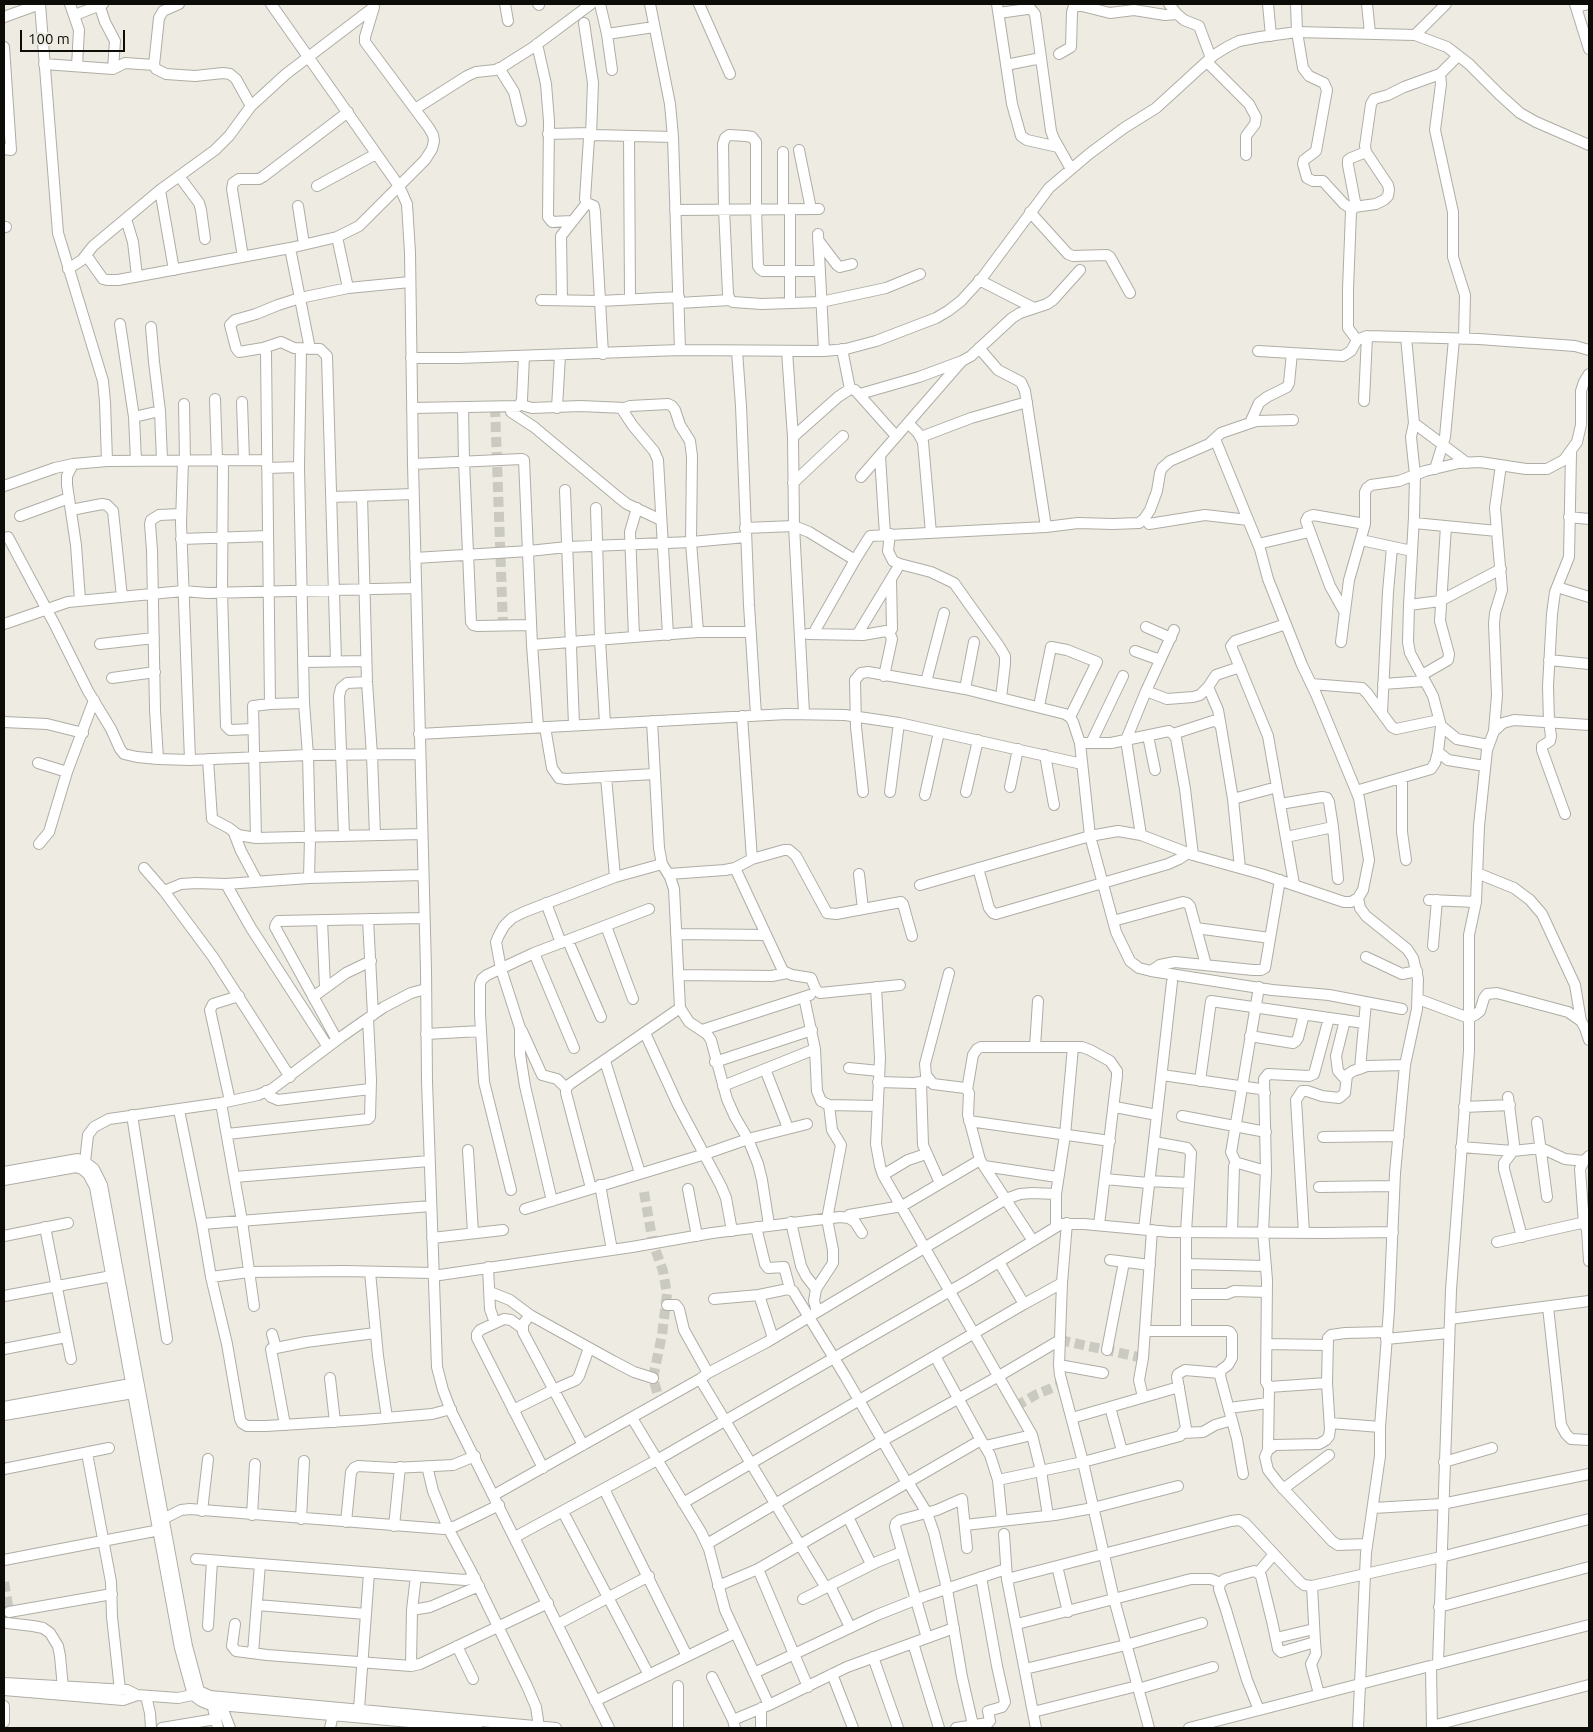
<!DOCTYPE html>
<style>
body{margin:0}
#map{position:relative;width:1593px;height:1732px;overflow:hidden;background:#edebe2;font-family:Ubuntu,sans-serif}
canvas{display:block}
.frame{position:absolute;inset:0;border:5px solid #0c0c09;pointer-events:none}
.scale{position:absolute;left:20px;top:30px;width:105px;height:22px;box-sizing:border-box;border:2px solid #0c0c09;border-top:0;padding-left:6px;font-size:15px;line-height:18px;white-space:nowrap;color:#0c0c09;-webkit-text-stroke:4px #edebe2;paint-order:stroke}
</style>
<div id="map">
<canvas width="1593" height="1732"></canvas>
<div class="frame"></div>
<div class="scale">100 m</div>
</div>
<script>
const c = document.querySelector('canvas').getContext('2d');
c.lineJoin = 'round';
function toPath(rows) {
  const path = new Path2D();
  for (const r of rows) {
    path.moveTo(r[0], r[1]);
    for (let i = 2; i < r.length; i += 2) path.lineTo(r[i], r[i + 1]);
  }
  return path;
}
function stroke(path, color, width, dash) {
  c.strokeStyle = color;
  c.lineWidth = width;
  c.lineCap = dash ? 'butt' : 'round';
  c.setLineDash(dash || []);
  c.stroke(path);
}
stroke(toPath([
 [495,407,503,625],
 [644,1192,653,1243,663,1271,667,1294,662,1335,653,1378,660,1402],
 [1060,1340,1143,1358],
 [1016,1406,1037,1394,1062,1384],
 [4,1582,10,1617,9,1620,4,1624]
]), '#cbcac1', 10, [10, 5]);
const minor = toPath([
 [40,4,58,233,103,381,105,402,107,461],
 [70,4,79,30,77,66],
 [99,4,105,22,115,41,113,69],
 [179,4,163,11,159,18,154,65,156,69,166,74,195,76,223,73,230,74,236,79,251,106],
 [271,4,399,186,407,204,410,253,413,464,426,969,427,1081,437,1367,443,1390,451,1411,609,1728],
 [505,4,508,21],
 [538,4,539,5],
 [600,4,607,34,612,70],
 [650,4,670,104,673,137,680,350],
 [699,4,730,74],
 [997,4,1012,104,1021,136,1027,140,1058,147],
 [1169,4,1177,14,1184,20,1199,26,1211,58],
 [1268,4,1271,36],
 [1296,4,1297,32,1303,68,1309,76,1324,83,1327,90,1316,151,1304,160,1303,164,1307,178,1313,181,1323,181,1344,204,1352,209],
 [1367,4,1370,33],
 [1575,4,1589,49],
 [1576,7,1589,4],
 [999,13,1027,9,1031,9,1035,14,1051,131,1054,139,1071,169],
 [75,15,103,4],
 [4,17,40,4],
 [584,23,593,83,591,136],
 [607,34,654,27],
 [1415,35,1446,4],
 [537,44,546,84,549,121,548,217,552,222,571,221],
 [4,47,11,150,4,149],
 [1059,54,1071,47,1072,12,1074,6,1082,6,1110,13,1134,10,1165,15,1177,14],
 [1207,62,1249,104,1256,117,1255,124,1246,136,1246,155],
 [44,64,113,69,125,63,154,65],
 [1006,65,1041,58],
 [499,68,514,92,521,121],
 [1440,74,1441,84,1435,130,1453,212,1453,257,1465,295,1464,339],
 [415,109,467,76,476,72,495,70,502,67,532,48,591,4],
 [548,134,591,133],
 [629,136,630,299],
 [799,150,811,209],
 [179,176,199,203,201,210,205,239],
 [317,186,376,154],
 [160,190,174,270],
 [298,206,304,244],
 [1356,207,1348,165,1348,160,1351,158,1366,152],
 [783,209,783,152],
 [675,210,819,209],
 [1030,212,1068,254,1073,256,1107,255,1110,257,1130,293],
 [126,219,133,242,137,276],
 [4,227,6,227],
 [818,234,824,351],
 [337,237,348,288],
 [818,240,837,265,840,267,852,264],
 [290,248,310,349],
 [86,255,103,279,107,280,118,280,290,248,337,237,359,226,425,160,432,149,434,141,433,135,429,128,365,42,365,37,374,7],
 [243,257,232,189,233,183,239,179,259,179,264,176,348,112],
 [68,269,82,260,93,246,160,190,215,150,229,136,251,106,286,74,374,7],
 [820,271,763,271,760,269,758,266,756,209,756,142,752,137,746,136,729,135,725,138,723,144,724,209,728,294,730,300,733,302,762,304,821,302,886,288,920,274],
 [979,280,1034,308],
 [541,300,600,301,679,297],
 [562,300,561,236,587,203],
 [679,303,730,300],
 [790,303,790,209],
 [120,324,134,417],
 [151,327,154,362,160,411],
 [1406,337,1414,423,1411,437,1415,475,1414,517,1409,605,1408,642,1410,653,1433,696,1441,726,1457,739,1489,745],
 [1357,340,1348,328,1348,289,1351,212,1354,207,1376,204,1384,200,1388,196,1389,190,1388,185,1366,152,1365,146,1371,104,1374,99,1388,95,1404,87,1440,74,1458,56],
 [263,348,281,342,294,348,320,349,327,356,336,661],
 [979,348,998,370,1021,382,1025,391,1046,527],
 [301,349,299,467,304,703,308,755,310,837,309,878],
 [842,349,850,389],
 [737,351,741,406,749,605,756,715],
 [787,351,793,437,794,526,804,713],
 [1258,351,1343,356,1351,351,1357,340,1367,336,1479,339,1575,346,1589,350],
 [603,354,595,212,594,206,587,203,585,199,589,138,594,135,673,137],
 [411,358,459,358,680,350,824,351,846,349,876,341,936,318,948,311,961,301,982,278,1049,188,1089,154,1124,128,1156,108,1214,55,1227,47,1239,41,1260,37,1297,32,1415,35,1447,47,1469,64,1500,95,1520,113,1536,122,1589,145],
 [860,394,919,377,962,361,971,356,1012,318,1020,313,1047,304,1053,300,1080,270],
 [215,399,217,460],
 [1364,401,1367,336],
 [242,402,244,460],
 [184,404,185,461],
 [525,406,532,408,580,406,625,408],
 [463,407,464,461,471,622,473,625,477,626,531,625],
 [511,407,511,412,534,427,618,497,627,504,661,520],
 [412,408,519,406,522,400,524,356],
 [557,408,560,355],
 [908,423,918,433,923,442,931,533],
 [1250,423,1259,403,1267,397,1287,387,1289,383,1292,353],
 [1414,423,1467,463],
 [793,437,838,397,850,389,855,390,896,436],
 [921,437,971,418,1027,402],
 [880,456,885,535],
 [223,460,222,593,226,726,230,730,253,729],
 [136,461,134,417,160,411,162,460],
 [183,461,181,523,190,760],
 [73,464,67,476,67,485,76,545,80,600],
 [413,464,522,459,524,460,532,645,538,727],
 [267,468,299,467],
 [1435,469,1445,437,1454,339],
 [861,477,961,362],
 [793,483,843,436],
 [4,486,55,468,73,464,107,461,267,460],
 [565,490,574,725],
 [362,496,367,682,372,755,375,835],
 [332,497,413,494],
 [596,508,600,640,605,723],
 [71,510,102,504,107,505,113,511,122,597],
 [181,514,159,515,151,520,150,524,152,550,155,710,158,759,190,760,308,755,420,754],
 [20,516,69,498],
 [1569,517,1589,519],
 [1414,523,1497,531],
 [1149,524,1205,515,1248,520],
 [745,528,794,526,809,532,855,560],
 [890,534,888,551,893,561,900,564,931,572,954,583,999,646,1005,656,1005,664,1001,698],
 [8,537,55,625,88,691,111,729,120,749,124,754,137,757,158,759],
 [181,539,268,536],
 [1361,540,1412,551],
 [1258,544,1309,532],
 [415,558,529,551,567,547,691,542,746,537],
 [891,579,892,629],
 [1557,587,1589,597],
 [1409,605,1440,601,1501,569],
 [1344,611,1330,586,1306,521,1308,517,1313,515,1365,524],
 [4,624,68,602,183,591,208,593,416,588],
 [1286,624,1235,641,1231,646,1268,736,1294,884],
 [1146,627,1171,638],
 [808,634,863,635,886,631,890,634,892,639,884,676],
 [813,634,855,560,870,536,1046,527,1078,523,1113,524,1139,523,1144,519,1150,510,1157,491,1160,473,1162,468,1170,461,1209,444,1221,433,1256,421,1293,420],
 [668,635,658,460,654,451,633,426,623,411,625,408,630,406,668,404,672,406,675,410,680,425,690,441,692,456,691,542,698,632],
 [857,635,900,564],
 [634,637,630,532,637,508],
 [1341,642,1349,580,1365,524,1365,492,1367,488,1371,485,1399,481,1425,471,1459,463,1480,462,1526,469,1547,469,1564,460,1577,442,1581,425,1581,391,1584,382,1589,374],
 [100,644,154,638],
 [532,645,698,632,751,632],
 [1135,651,1160,660],
 [1549,660,1589,664],
 [303,662,366,661],
 [1422,675,1448,660,1449,654,1440,621,1446,526],
 [112,678,155,672],
 [926,682,944,613],
 [1311,684,1362,688,1367,693,1392,727,1396,729,1439,720],
 [1383,684,1425,681],
 [1208,687,1218,710,1221,727],
 [965,689,974,642],
 [1146,691,1167,699,1193,697,1200,695,1208,687,1216,675,1240,667],
 [304,703,270,704,253,706,256,838,422,834],
 [270,704,266,353,263,348,239,352,236,348,230,325,235,320,256,314,278,305,300,298,348,288,410,282],
 [1039,706,1051,647,1067,650,1097,662,1070,717],
 [1382,713,1388,592,1392,547],
 [742,716,752,859],
 [652,721,659,848,662,864,670,877,674,889,680,1008,689,1022,707,1034,711,1040,727,1099,735,1117,748,1139,758,1164,762,1180,769,1225],
 [4,722,47,724,83,733],
 [545,727,552,768,559,778,566,779,654,774],
 [1494,731,1497,695,1494,624,1495,613,1502,590,1495,508,1501,465],
 [419,734,787,714,845,715,899,723,1082,764],
 [1173,734,1213,721,1218,722,1221,727,1233,799,1240,868],
 [1148,736,1155,770],
 [1080,743,1111,743,1169,731,1173,734,1176,738,1185,789,1193,855],
 [1091,743,1123,676],
 [1438,752,1448,760,1485,766],
 [1045,755,1054,805],
 [208,759,212,819,229,828,238,835,256,838],
 [38,763,67,772],
 [606,777,615,877],
 [1402,778,1402,832,1406,860],
 [1010,787,1018,749],
 [1356,791,1431,769,1435,763,1438,752,1441,726],
 [863,792,856,727,855,680,861,673,868,672,965,689,1065,714,1070,717,1073,722,1080,743,1090,836,1116,932,1130,961,1139,968,1151,971,1272,990,1329,995,1402,1009],
 [890,792,899,723],
 [966,792,978,740],
 [925,795,939,732],
 [1233,799,1277,787],
 [1280,804,1322,797,1327,798,1329,802,1333,827,1338,879],
 [1565,814,1542,750,1542,746,1550,741,1551,736,1549,722,1548,686,1552,614,1555,592,1569,557,1571,453],
 [234,833,241,851,257,881],
 [1141,835,1126,740,1146,691,1174,630],
 [344,836,339,696,341,688,347,683,367,682],
 [1286,837,1333,827],
 [39,844,49,832,67,772,94,700],
 [144,868,164,891,213,957,290,1077],
 [735,868,783,971,792,975,811,978,816,990,820,993,900,985],
 [978,868,989,908,993,913,996,914,1168,864,1179,859,1188,853],
 [1477,873,1514,888,1530,900,1542,914,1575,985,1581,1021],
 [669,874,725,870,735,868,752,859,784,850,789,850,796,856,827,913,836,914,901,902,903,904,912,936],
 [859,874,863,909],
 [226,884,251,928,328,1047],
 [920,885,1090,836,1118,831,1141,835,1193,855,1261,874,1344,902,1351,902,1358,898,1363,890,1369,860,1359,798,1316,694,1302,665,1268,579,1260,549,1215,439],
 [164,891,181,884,196,883,226,884,309,878,423,875],
 [1429,900,1476,902],
 [546,903,561,943],
 [368,919,373,1015],
 [322,920,325,987],
 [1113,921,1183,902,1187,903,1190,906,1206,965],
 [606,926,633,999],
 [1196,928,1270,938],
 [676,934,765,935],
 [568,941,601,1017],
 [1433,946,1437,900],
 [534,953,574,1048],
 [1366,957,1402,974,1417,971],
 [1151,971,1160,965,1175,962,1253,970,1261,970,1265,968,1280,880],
 [949,973,925,1064,926,1075,933,1084,965,1088,967,1090,969,1093,968,1115,980,1160,1033,1241],
 [678,975,772,976,787,973],
 [876,987,880,1058,876,1144,880,1166,883,1175,1032,1435,1041,1471,1048,1516],
 [313,997,346,973,371,961],
 [804,997,815,1049,817,1091,821,1101,829,1105,877,1106],
 [1418,999,1469,1018,1475,1015,1480,1011,1484,998,1487,994,1497,993,1568,1012,1581,1021,1585,1028,1589,1040],
 [1345,1020,1336,1056,1338,1071,1346,1080],
 [702,1030,810,995],
 [522,1031,542,1075,557,1079,566,1088],
 [645,1033,678,1105,721,1186,726,1198,732,1231],
 [426,1034,481,1031],
 [1250,1036,1293,1043,1296,1041,1298,1038,1304,1014],
 [337,1040,275,927,276,924,278,921,424,918],
 [1035,1047,1038,1001],
 [605,1061,640,1173],
 [715,1062,812,1030],
 [849,1068,879,1071],
 [765,1069,788,1128],
 [1360,1069,1366,1002],
 [1162,1075,1260,1089,1265,1093],
 [1200,1081,1211,1001,1364,1023],
 [878,1082,914,1083,928,1081],
 [921,1083,923,1145,940,1183],
 [723,1086,815,1049],
 [967,1090,973,1055,977,1049,981,1047,1082,1047,1090,1050,1110,1061,1117,1071,1117,1076,1099,1225],
 [266,1091,271,1097,278,1100,370,1089],
 [1508,1097,1514,1144,1513,1151,1504,1163,1504,1169,1522,1237],
 [230,1101,210,1010,213,1004,239,996],
 [221,1103,242,1221,254,1306],
 [1115,1107,1157,1115],
 [1464,1107,1510,1105],
 [179,1110,202,1224],
 [132,1115,167,1339],
 [1182,1116,1266,1132],
 [969,1121,1110,1141],
 [1537,1122,1547,1197],
 [227,1134,368,1119,370,1117,371,1080,368,1018],
 [1323,1137,1399,1136],
 [1154,1142,1187,1148,1191,1153,1186,1232,1186,1331],
 [1461,1147,1513,1151,1541,1148,1565,1159,1584,1161],
 [468,1150,473,1233],
 [1236,1163,1231,1152,1232,1147,1259,987],
 [83,1166,85,1162,88,1135,94,1127,109,1119,221,1103,258,1095,272,1089,341,1037,384,1007,411,993,426,989],
 [984,1166,1057,1177],
 [4,1172,78,1159,85,1162,94,1169,102,1185,187,1646,199,1691,210,1696,556,1728],
 [883,1175,908,1160,926,1154],
 [235,1177,429,1161],
 [1105,1179,1148,1183],
 [4,1180,76,1167,82,1169,88,1174,95,1187,180,1648,193,1695,201,1701,208,1704,477,1728],
 [1148,1181,1189,1183],
 [600,1185,612,1250],
 [1319,1187,1394,1186],
 [591,1188,566,1093,566,1088,570,1084,680,1008],
 [688,1189,697,1236],
 [511,1190,484,1082,480,1014,480,984,482,979,487,975,534,953,649,909],
 [552,1201,525,1086,520,1054,520,1028,501,969,496,942,499,935,504,926,512,918,524,912,615,877,662,864],
 [431,1206,202,1224,211,1277,227,1344,240,1419,242,1423,247,1426,266,1426,362,1420,432,1414,451,1409],
 [525,1209,705,1154,748,1139,807,1124],
 [849,1215,902,1206,980,1160],
 [791,1222,801,1266,806,1276,816,1289],
 [1067,1223,1062,1283,1059,1365,1060,1375,1083,1462,1114,1599,1149,1728],
 [1584,1224,1580,1169,1584,1161,1589,1156],
 [45,1227,71,1359],
 [756,1227,765,1264,768,1268,784,1267,790,1289],
 [1056,1227,1056,1194,1065,1135,1073,1047],
 [1144,1229,1172,982],
 [1232,1232,1234,1166,1238,1163,1266,1171],
 [1304,1233,1296,1100,1302,1091,1307,1091,1322,1096,1339,1098,1345,1093,1347,1075,1353,1071,1367,1066,1405,1065],
 [4,1236,68,1223],
 [432,1238,503,1230],
 [1497,1242,1581,1223,1584,1224,1587,1229,1589,1261],
 [1110,1260,1150,1265],
 [1187,1264,1266,1266],
 [488,1267,490,1309,495,1323],
 [370,1272,378,1356,387,1418],
 [433,1276,632,1247,712,1233,840,1217,849,1218,855,1222,862,1233],
 [211,1277,249,1272,345,1271,433,1273],
 [490,1292,510,1300,530,1315,613,1361,634,1372,653,1378],
 [1187,1294,1227,1294,1234,1291,1267,1292],
 [759,1295,773,1338],
 [4,1296,117,1275],
 [714,1299,759,1295,788,1289,793,1291,845,1376,907,1483],
 [1024,1304,1062,1283],
 [667,1305,676,1305,679,1309,684,1330,708,1373],
 [1548,1307,1561,1425,1566,1434,1571,1439,1589,1440],
 [817,1312,814,1301,816,1289,833,1263,833,1250,827,1219,841,1145,832,1130,829,1105],
 [530,1315,523,1324,523,1332,583,1445],
 [1450,1319,1589,1301],
 [522,1328,511,1320,504,1319,480,1330,477,1334,477,1338,543,1468],
 [1145,1331,1227,1331,1230,1332,1232,1335,1232,1358,1228,1365,1221,1370,1220,1376,1237,1439,1243,1474],
 [272,1334,276,1348],
 [1386,1339,1449,1333],
 [1267,1344,1326,1345],
 [4,1349,66,1337],
 [1107,1350,1124,1262],
 [1059,1365,1103,1373],
 [330,1378,335,1422],
 [700,1379,826,1588],
 [1327,1383,1269,1387,1266,1382,1267,1280,1263,1232,1266,1171,1264,1079,1268,1074,1309,1076,1314,1074,1329,1018],
 [1143,1397,1139,1380,1143,1358,1152,1230],
 [4,1407,136,1383],
 [1110,1407,1122,1451],
 [1229,1408,1268,1403],
 [513,1410,553,1390,576,1380,579,1376,589,1348],
 [4,1415,139,1392],
 [632,1418,701,1532,709,1549,725,1610,769,1705],
 [1072,1418,1179,1387],
 [1330,1423,1380,1427],
 [285,1425,271,1349,306,1342,375,1333],
 [1183,1433,1203,1432,1215,1425,1232,1420],
 [981,1440,990,1455,998,1480,1002,1521],
 [985,1446,1032,1435],
 [1268,1450,1269,1387],
 [87,1453,111,1582,112,1617,120,1690],
 [1444,1462,1492,1448],
 [427,1466,433,1491,448,1528,470,1569,527,1686,536,1707,539,1727],
 [4,1469,109,1448],
 [998,1480,1083,1462,1180,1436,1186,1428,1177,1377,1178,1374,1185,1370,1220,1373],
 [908,1482,927,1513,934,1533,947,1589,962,1677,973,1725],
 [604,1489,687,1656],
 [1283,1489,1329,1455],
 [494,1495,700,1379,708,1373,767,1342,1006,1199,1020,1194,1032,1193,1056,1194],
 [683,1503,1024,1304,999,1262],
 [1373,1508,1442,1504,1589,1474],
 [202,1511,208,1459],
 [563,1512,649,1675],
 [252,1515,255,1464],
 [848,1517,871,1564],
 [301,1519,304,1461],
 [159,1521,181,1510,190,1509,444,1529,456,1526,499,1505],
 [346,1522,351,1472,354,1468,358,1466,394,1468,453,1465,475,1456],
 [965,1525,1055,1515,1093,1508,1178,1486],
 [394,1526,400,1467],
 [1004,1534,1007,1579,1036,1728],
 [515,1537,657,1460,969,1280,1061,1224,1084,1224,1170,1232,1325,1233,1393,1232],
 [707,1544,882,1441,999,1376,1060,1340],
 [1367,1544,1338,1545,1332,1541,1279,1484,1268,1470,1265,1457,1268,1450,1275,1445,1319,1444,1326,1440,1329,1436,1330,1429,1327,1383,1328,1338,1331,1335,1345,1333,1387,1332],
 [196,1559,465,1580,475,1578],
 [4,1560,165,1529],
 [1057,1566,1068,1612],
 [758,1569,808,1687],
 [1258,1573,1274,1554],
 [1007,1579,1231,1521,1239,1520,1245,1523,1300,1582,1304,1585,1312,1586,1441,1557,1589,1519],
 [718,1586,758,1569,981,1440,935,1356],
 [830,1586,850,1627],
 [803,1599,877,1562,902,1552],
 [257,1605,366,1614],
 [1439,1607,1589,1567],
 [412,1610,430,1607,479,1586],
 [9,1612,112,1594],
 [7,1623,33,1626,43,1628,50,1633,58,1646,60,1656,63,1688],
 [235,1624,232,1646,236,1651,267,1655,411,1666,420,1664,548,1603],
 [558,1624,649,1576],
 [1017,1624,1191,1579,1211,1579,1220,1583],
 [208,1626,212,1561],
 [927,1638,895,1527,896,1523,900,1520,937,1510,962,1499,967,1548],
 [1276,1638,1314,1629],
 [1315,1642,1316,1654,1311,1664,1319,1694],
 [913,1643,939,1728],
 [457,1646,473,1679],
 [253,1653,260,1564],
 [873,1657,898,1728],
 [1438,1664,1451,1290,1469,1051,1469,935,1476,902,1479,826,1487,750,1494,731,1503,723,1514,720,1589,725],
 [411,1666,412,1610,416,1576],
 [1431,1666,1432,1728],
 [1025,1669,1126,1645,1202,1623],
 [754,1673,877,1615,925,1596,1006,1569],
 [832,1674,853,1728],
 [712,1677,733,1720],
 [4,1683,127,1690,137,1695,178,1698,197,1694],
 [1138,1689,1213,1667],
 [4,1690,123,1700,137,1695],
 [146,1696,150,1713,151,1728],
 [222,1701,221,1705,230,1728],
 [595,1701,735,1633],
 [212,1704,218,1728],
 [4,1706,4,1722],
 [359,1709,369,1573],
 [1259,1710,1247,1680,1226,1610,1219,1589,1220,1583,1225,1579,1254,1571,1258,1573,1261,1576,1272,1621,1278,1649,1281,1652,1315,1642,1312,1586],
 [1033,1712,1137,1686],
 [1432,1726,1589,1685],
 [162,1728,216,1719],
 [330,1728,334,1710],
 [678,1728,678,1686],
 [735,1728,733,1720,769,1705,847,1667,954,1628],
 [761,1728,761,1708],
 [956,1728,988,1723,990,1721,988,1711,1002,1707,1005,1702,997,1666,981,1577],
 [1189,1728,1589,1625],
 [1358,1728,1366,1553,1380,1456,1380,1427,1389,1310,1395,1173,1405,1065,1417,1009,1418,979,1413,958,1407,949,1366,916,1360,908,1358,898]
]);
stroke(minor, '#afada5', 12);
stroke(minor, '#fff', 10);
</script>
